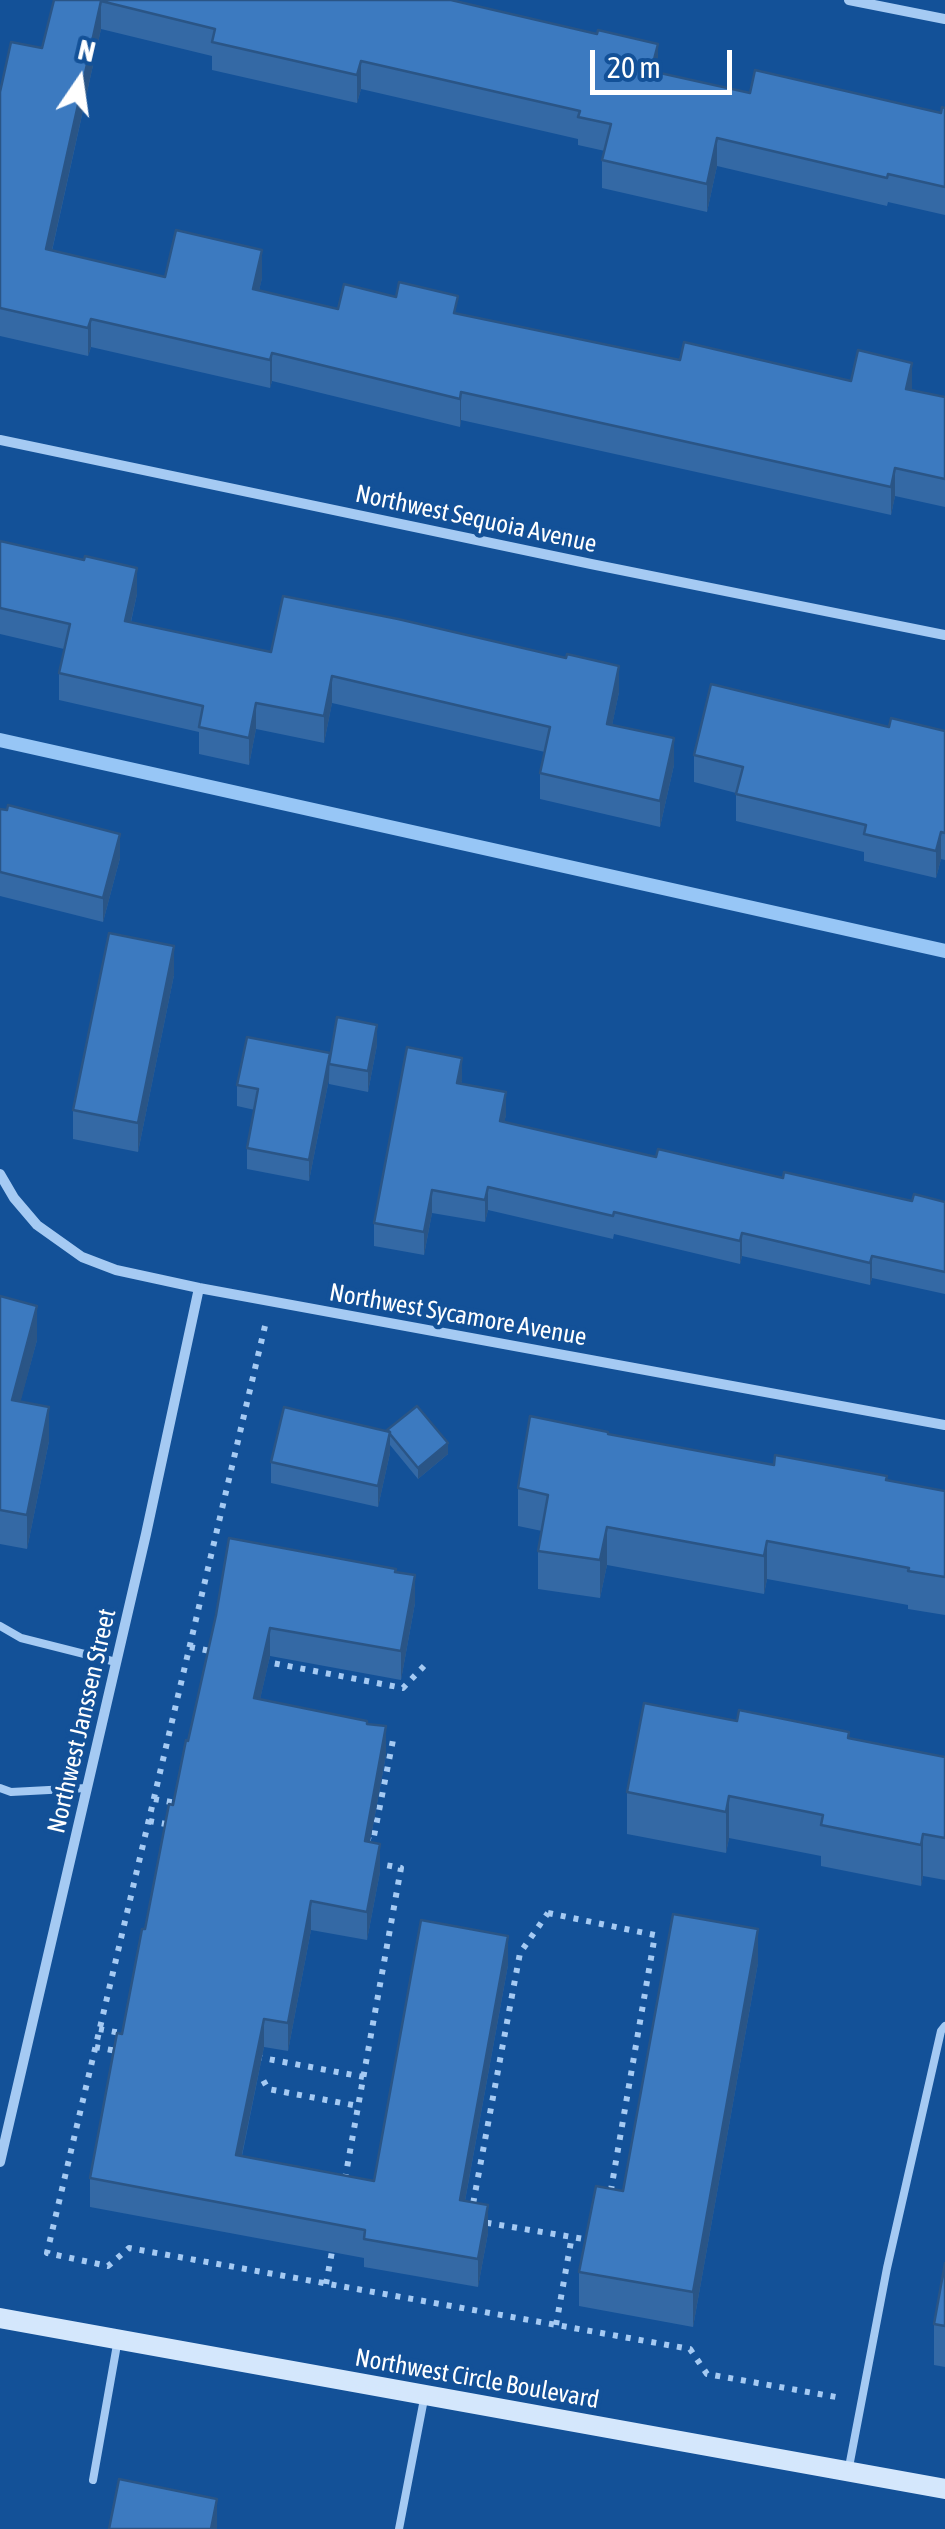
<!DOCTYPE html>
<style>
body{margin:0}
#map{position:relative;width:945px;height:2529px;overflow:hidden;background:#135198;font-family:"Asap Condensed",sans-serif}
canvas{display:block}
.north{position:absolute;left:30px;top:30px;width:100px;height:100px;-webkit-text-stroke:8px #135198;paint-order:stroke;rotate:13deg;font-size:28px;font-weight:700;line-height:40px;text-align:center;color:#fff}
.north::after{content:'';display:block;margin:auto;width:35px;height:45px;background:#fff;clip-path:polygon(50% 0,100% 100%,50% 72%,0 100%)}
.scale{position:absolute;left:590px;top:50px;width:142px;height:45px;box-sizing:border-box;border:5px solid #fff;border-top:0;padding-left:12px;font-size:30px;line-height:35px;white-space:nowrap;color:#fff;-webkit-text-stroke:8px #135198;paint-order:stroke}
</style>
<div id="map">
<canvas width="945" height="2529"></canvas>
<div class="north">N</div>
<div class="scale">20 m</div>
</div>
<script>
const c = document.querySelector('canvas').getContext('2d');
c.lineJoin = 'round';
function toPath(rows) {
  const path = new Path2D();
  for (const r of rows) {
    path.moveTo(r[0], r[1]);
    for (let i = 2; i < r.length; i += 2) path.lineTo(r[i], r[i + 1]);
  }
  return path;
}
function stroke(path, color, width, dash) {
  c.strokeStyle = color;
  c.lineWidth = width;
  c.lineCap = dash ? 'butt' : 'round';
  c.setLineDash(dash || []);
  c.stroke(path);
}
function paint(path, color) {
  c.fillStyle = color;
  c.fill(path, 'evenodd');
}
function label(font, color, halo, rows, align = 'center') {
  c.font = font + ' "Asap Condensed",sans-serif';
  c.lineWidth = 9;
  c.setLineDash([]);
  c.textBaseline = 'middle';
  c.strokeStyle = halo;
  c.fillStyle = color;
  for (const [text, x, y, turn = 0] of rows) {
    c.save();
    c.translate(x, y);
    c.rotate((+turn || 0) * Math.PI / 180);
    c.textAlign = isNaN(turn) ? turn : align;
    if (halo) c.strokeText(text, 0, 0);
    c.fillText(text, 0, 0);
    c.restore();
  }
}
stroke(toPath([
 [0,740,945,951]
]), '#97c6f6', 14);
stroke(toPath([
 [265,1326,47,2253,108,2266,129,2248,690,2349,707,2374,836,2397],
 [190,1647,215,1652],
 [262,1661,403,1688,424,1666],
 [154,1799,182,1804],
 [149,1821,171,1825],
 [366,1839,373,1841,394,1735],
 [548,1913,655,1935,602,2242,470,2220,520,1953,548,1913],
 [99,2029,126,2034],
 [95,2047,122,2052],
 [257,2057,364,2077],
 [252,2077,262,2078,268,2089,358,2106],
 [345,2179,401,1868,375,1863],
 [326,2284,333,2246],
 [556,2325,572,2236]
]), '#a5caf3', 6, [5, 8]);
stroke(toPath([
 [0,1626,21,1638,116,1662],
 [0,1788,11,1792,87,1788],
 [849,2467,887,2268,941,2031,945,2026],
 [93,2480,118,2339],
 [399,2529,424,2399]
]), '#a5caf3', 8);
stroke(toPath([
 [849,0,945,19],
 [0,440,591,564,945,635],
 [0,1174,14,1198,37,1225,82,1257,116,1270,199,1288,945,1425],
 [0,2162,146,1534,199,1288]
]), '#a5caf3', 10);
stroke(toPath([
 [0,2318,945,2489]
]), '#d4e7fc', 20);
paint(toPath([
 [54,0,451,0,658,72,750,93,941,113,945,108,945,215,888,202,887,206,717,166,707,212,602,188,602,160,605,151,578,145,578,139,361,89,357,103,212,70,212,56,101,29,52,251,165,277,262,278,259,290,338,309,458,314,680,360,851,381,912,390,945,397,945,507,895,496,891,515,461,420,460,427,272,381,270,388,91,347,88,356,0,336,0,92,42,48],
 [0,541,137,594,131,622,271,652,619,692,612,725,674,765,660,827,540,799,540,773,545,752,332,703,324,743,256,729,249,765,199,754,199,732,59,700,59,673,64,649,0,634],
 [889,727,945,731,945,860,941,859,936,878,864,861,864,852,736,821,736,793,694,782,694,755],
 [0,809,120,858,103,922,0,896],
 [174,975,138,1152,73,1139,73,1110],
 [377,1045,368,1092,329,1084,329,1079,309,1181,247,1169,247,1148,255,1110,237,1106,237,1085,330,1053],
 [462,1080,461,1084,506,1115,504,1122,656,1157,912,1201,945,1202,945,1294,872,1278,870,1285,742,1256,740,1264,614,1234,613,1239,488,1210,485,1222,432,1213,424,1255,374,1246,374,1223],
 [0,1296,37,1340,20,1402,49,1441,27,1549,0,1544],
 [387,1431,448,1454,418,1479,390,1445,390,1453,378,1507,271,1483,271,1462],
 [608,1434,774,1465,887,1481,945,1491,945,1615,908,1609,908,1605,767,1579,764,1594,607,1565,600,1598,538,1589,538,1551,542,1531,518,1526,518,1488],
 [396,1572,415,1603,401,1680,270,1656,260,1699,367,1724,386,1755,370,1842,380,1872,367,1940,311,1930,288,2051,264,2047,242,2156,374,2181,508,1965,465,2201,488,2233,478,2287,364,2267,364,2258,90,2207,90,2178,216,1615],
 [737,1721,849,1738,945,1757,945,1880,923,1876,921,1886,821,1866,821,1856,729,1838,726,1853,627,1834,627,1792],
 [758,1963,693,2327,579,2306,579,2272,623,2191],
 [945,2263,945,2367,934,2365,934,2324]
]), '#3469a5');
paint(toPath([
 [101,1,101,29,46,277,46,249],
 [658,44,658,72,651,71],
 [361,61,361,89,357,103,357,75],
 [717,138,717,166,707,212,707,184],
 [262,250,262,278,253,317,253,289],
 [91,319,91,347,88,356,88,328],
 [272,353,272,381,270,388,270,360],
 [912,363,912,391,906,389],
 [461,392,461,420,460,427,460,399],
 [895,468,895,496,891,515,891,487],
 [137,568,137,594,125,647,125,621],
 [619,666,619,692,607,750,607,724],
 [332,676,332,703,324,743,324,716],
 [256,703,256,729,249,765,249,738],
 [674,738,674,765,660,827,660,801],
 [941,832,941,859,936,878,936,851],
 [120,834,120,858,103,922,103,898],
 [174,946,174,975,138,1152,138,1123],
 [377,1025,377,1045,368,1092,368,1071],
 [330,1053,329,1079,309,1181,309,1160],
 [462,1058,462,1080,457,1106,457,1083],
 [506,1092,506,1115,500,1143,500,1121],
 [488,1187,488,1210,485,1222,485,1200],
 [432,1190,432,1213,424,1255,424,1232],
 [742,1233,742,1256,740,1264,740,1241],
 [872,1256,872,1278,870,1285,870,1263],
 [37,1306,37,1340,12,1434,12,1400],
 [49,1407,49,1441,27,1549,27,1515],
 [390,1432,390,1453,378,1507,378,1486],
 [448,1443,448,1454,418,1479,418,1468],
 [607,1527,607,1565,600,1598,600,1560],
 [767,1541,767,1579,764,1594,764,1556],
 [415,1575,415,1603,401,1680,401,1651],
 [270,1628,270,1656,254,1726,254,1698],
 [386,1726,386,1755,365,1869,365,1841],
 [729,1796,729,1838,726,1853,726,1812],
 [923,1834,923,1876,921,1886,921,1845],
 [380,1844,380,1872,367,1940,367,1912],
 [311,1901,311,1930,288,2051,288,2023],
 [758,1929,758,1963,693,2327,693,2292],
 [508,1936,508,1965,460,2228,460,2200],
 [264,2019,264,2047,236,2183,236,2155],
 [488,2205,488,2233,478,2287,478,2259],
 [217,2499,217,2529,211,2529]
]), '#2a5586');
const building = toPath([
 [54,0,451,0,597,34,598,30,658,44,651,71,750,93,755,70,941,113,942,107,945,108,945,187,888,174,887,178,717,138,707,184,602,160,611,124,578,117,580,111,361,61,357,75,212,42,215,29,101,1,46,249,165,277,176,230,262,250,253,289,338,309,344,284,396,297,399,282,458,296,454,313,680,360,684,342,851,381,858,350,912,363,906,389,945,397,945,479,895,468,891,487,461,392,460,399,272,353,270,360,91,319,88,328,0,308,0,92,11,42,42,48,54,0],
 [0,541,84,560,85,556,137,568,125,621,271,652,283,596,398,619,566,658,567,654,619,666,607,724,674,738,660,801,540,773,550,727,332,676,324,716,256,703,249,738,199,727,203,706,59,673,70,624,0,608,0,541],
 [711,684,889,727,891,718,945,731,945,833,941,832,936,851,864,834,866,825,736,794,743,767,694,755,711,684],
 [8,805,120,834,103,898,0,872,0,809,7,810,8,805],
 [109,933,174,946,138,1123,73,1110,109,933],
 [337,1017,377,1025,368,1071,329,1064,337,1017],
 [247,1037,330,1053,309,1160,247,1148,258,1089,237,1085,247,1037],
 [407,1047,462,1058,457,1083,506,1092,500,1121,656,1157,658,1149,783,1178,784,1172,912,1201,914,1194,945,1202,945,1272,872,1256,870,1263,742,1233,740,1241,614,1212,613,1216,488,1187,485,1200,432,1190,424,1232,374,1223,407,1047],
 [0,1296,37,1306,12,1400,49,1407,27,1515,0,1510,0,1296],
 [417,1406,448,1443,418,1468,390,1434,390,1432,387,1430,417,1406],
 [284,1407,390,1432,378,1486,271,1462,284,1407],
 [530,1416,608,1432,608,1434,774,1465,775,1455,887,1476,886,1480,945,1491,945,1577,908,1571,909,1568,767,1541,764,1556,607,1527,600,1560,538,1551,548,1495,518,1488,530,1416],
 [229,1538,396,1569,395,1572,415,1575,401,1651,270,1628,254,1698,367,1721,367,1724,386,1726,365,1841,380,1844,367,1912,311,1901,288,2023,264,2019,236,2155,374,2181,421,1920,508,1936,460,2200,488,2205,478,2259,364,2239,365,2230,90,2178,117,2033,122,2034,142,1929,145,1929,169,1804,173,1805,186,1740,188,1741,216,1615,229,1538],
 [644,1703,737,1721,739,1710,849,1732,848,1738,945,1757,945,1838,923,1834,921,1845,821,1825,823,1815,729,1796,726,1812,627,1792,644,1703],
 [673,1914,758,1929,693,2292,579,2272,596,2186,623,2191,673,1914],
 [945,2263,945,2326,934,2324,945,2263],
 [119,2479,217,2499,211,2529,109,2529,119,2479]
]);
paint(building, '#3c7ac0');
stroke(building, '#2a5586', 2.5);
label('25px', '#fff', '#135198', [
 ["Northwest Sequoia Avenue",476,519,12],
 ["Northwest Sycamore Avenue",458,1315,10],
 ["Northwest Janssen Street",82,1721,-77],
 ["Northwest Circle Boulevard",477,2379,10]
]);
</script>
